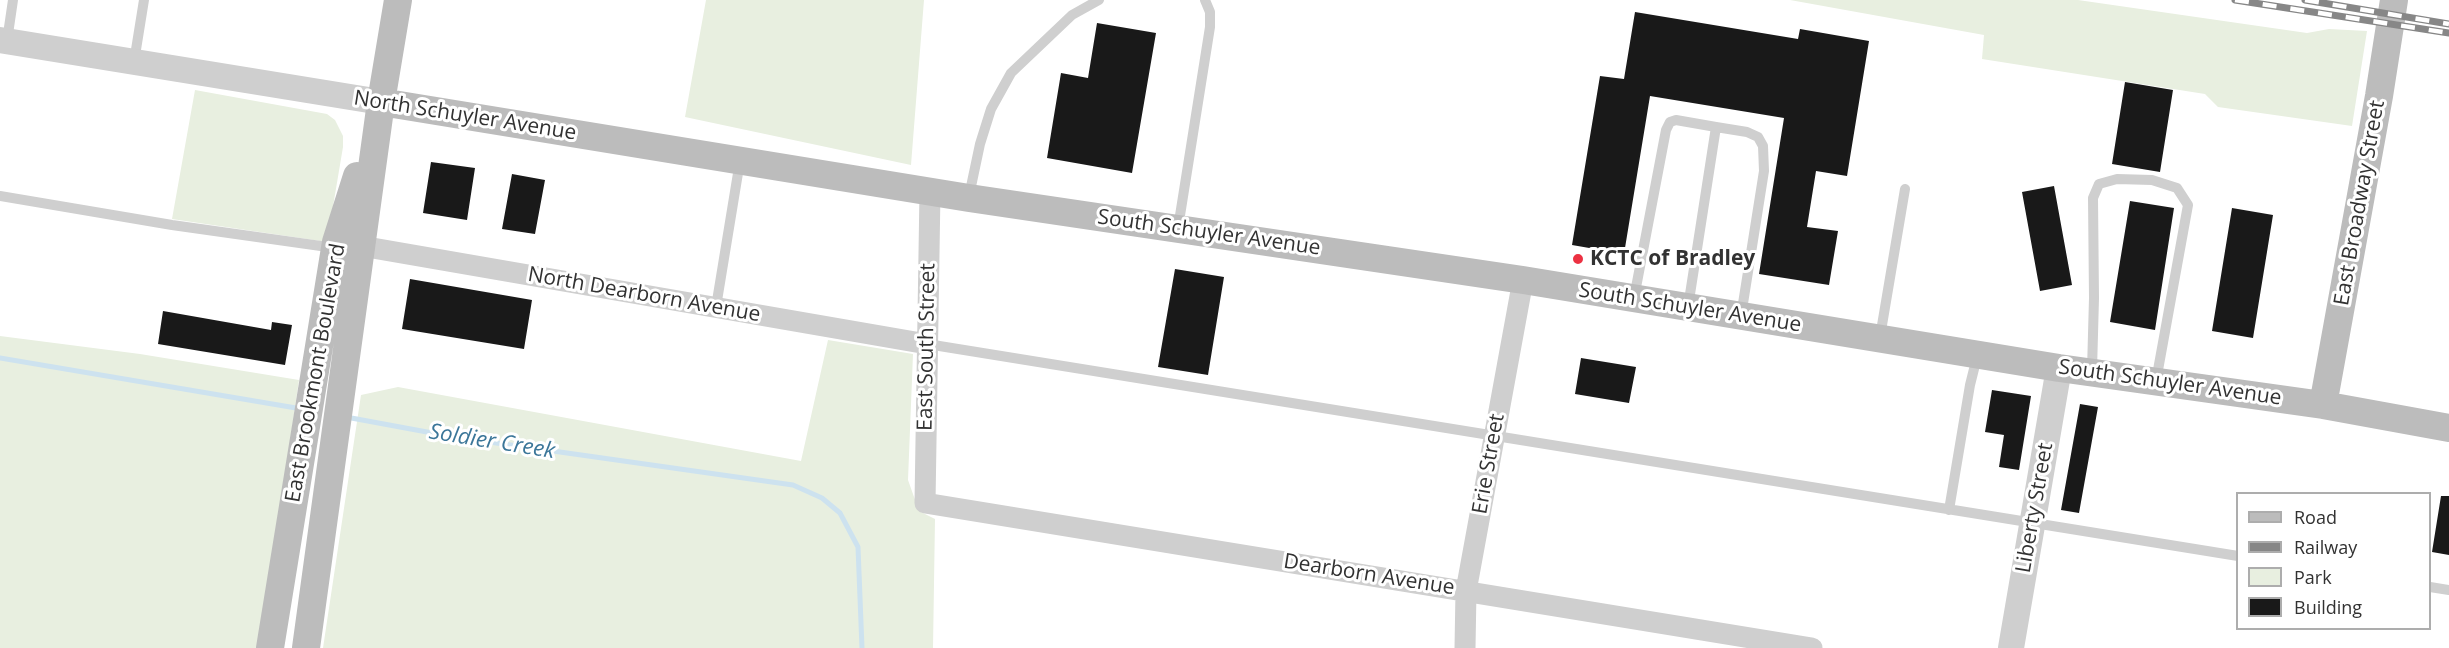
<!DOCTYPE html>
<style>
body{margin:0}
#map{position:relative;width:2449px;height:648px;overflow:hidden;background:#fff;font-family:"Open Sans",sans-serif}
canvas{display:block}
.legend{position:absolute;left:2236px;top:492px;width:195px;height:138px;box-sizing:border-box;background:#fff;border:2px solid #adadad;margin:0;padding:8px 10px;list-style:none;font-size:18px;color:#323232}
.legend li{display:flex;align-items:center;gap:12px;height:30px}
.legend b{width:30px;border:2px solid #adadad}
</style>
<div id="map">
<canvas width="2449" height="648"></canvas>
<ul class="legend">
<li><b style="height:8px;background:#bcbcbc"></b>Road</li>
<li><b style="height:8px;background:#878787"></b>Railway</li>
<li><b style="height:16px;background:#e8efe0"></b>Park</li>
<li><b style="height:16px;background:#191919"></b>Building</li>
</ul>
</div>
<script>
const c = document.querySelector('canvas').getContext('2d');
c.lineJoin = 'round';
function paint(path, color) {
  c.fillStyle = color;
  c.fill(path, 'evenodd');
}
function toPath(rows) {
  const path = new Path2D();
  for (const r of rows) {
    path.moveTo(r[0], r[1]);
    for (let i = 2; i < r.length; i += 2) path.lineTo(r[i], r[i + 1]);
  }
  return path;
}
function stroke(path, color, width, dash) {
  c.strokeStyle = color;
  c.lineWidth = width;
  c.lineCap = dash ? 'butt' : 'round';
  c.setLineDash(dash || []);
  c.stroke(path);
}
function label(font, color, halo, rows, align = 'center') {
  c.font = font + ' "Open Sans",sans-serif';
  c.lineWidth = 6;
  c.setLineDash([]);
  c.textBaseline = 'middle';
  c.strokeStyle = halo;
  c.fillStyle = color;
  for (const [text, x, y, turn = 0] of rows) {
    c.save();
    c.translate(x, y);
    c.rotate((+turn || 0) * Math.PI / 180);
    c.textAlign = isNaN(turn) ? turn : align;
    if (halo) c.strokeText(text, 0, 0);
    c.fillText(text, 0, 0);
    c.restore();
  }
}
paint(toPath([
 [706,0,924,0,911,165,685,117],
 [1790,0,2078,0,2307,33,2329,29,2367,31,2352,126,2218,107,2205,94,1982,59,1984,35],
 [195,90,327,114,335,120,343,136,343,147,327,242,172,219],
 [0,336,140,354,299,380,260,648,0,648],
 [828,340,913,354,908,480,919,511,935,519,933,648,323,648,361,395,398,387,801,461]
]), '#e8efe0');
stroke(toPath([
 [0,358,302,409],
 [346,417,454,437,793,485,822,498,840,513,858,547,862,648]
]), '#cde2ef', 5);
paint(toPath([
 [1635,12,1798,39,1800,29,1869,41,1847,176,1816,171,1807,227,1838,231,1829,285,1759,274,1784,118,1650,96,1624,254,1572,245,1600,76,1624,79],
 [1097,23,1156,33,1132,173,1047,158,1061,73,1088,78],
 [2125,82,2173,90,2160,172,2112,164],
 [431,162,475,168,467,220,423,213],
 [512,174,545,180,535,234,502,229],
 [2054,186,2072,285,2040,291,2022,192],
 [2130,201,2174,208,2155,330,2110,322],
 [2232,208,2273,215,2253,338,2212,331],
 [1175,269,1224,277,1208,375,1158,367],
 [410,279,532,300,524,349,402,329],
 [163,311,271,330,272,322,292,325,285,365,158,344],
 [1581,358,1636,367,1629,403,1575,394],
 [1992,390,2031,396,2019,470,1999,467,2004,435,1985,432],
 [2080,404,2098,407,2079,513,2061,510],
 [2441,496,2449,496,2449,555,2432,552]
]), '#191919');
stroke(toPath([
 [7,41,13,0],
 [134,62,144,0],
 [0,196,172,225,335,248],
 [969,196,980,144,991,109,1011,73,1072,15,1099,0],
 [1178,228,1210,27,1210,12,1205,0],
 [1634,298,1666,130,1670,122,1676,120,1716,127,1747,132,1758,137,1763,146,1764,171,1741,316],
 [716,307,740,161],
 [1688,307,1716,127],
 [1880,337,1905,189],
 [927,344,2238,556],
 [2092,370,2094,298,2093,198,2099,184,2117,179,2152,180,2177,188,2188,205,2156,381],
 [1949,510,1970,385,1977,357],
 [2430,587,2449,590]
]), '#cfcfcf', 10);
stroke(toPath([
 [930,191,925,503,1812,648],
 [361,246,927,344],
 [1465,648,1466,591,1523,280]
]), '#cfcfcf', 21);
stroke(toPath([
 [0,40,381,102],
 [2011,648,2059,368]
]), '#cfcfcf', 26);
stroke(toPath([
 [381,102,969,198,1523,280,2059,368,2323,405,2449,428],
 [2323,405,2379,96,2394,0],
 [270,648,336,242,357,176],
 [306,648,381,102,398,0]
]), '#bcbcbc', 28);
const rail = toPath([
 [2235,0,2449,33],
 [2305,0,2449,24]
]);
stroke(rail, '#878787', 7);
stroke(rail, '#fff', 4.5, [14]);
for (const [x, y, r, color] of [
 [1578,259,6,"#ec3142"]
]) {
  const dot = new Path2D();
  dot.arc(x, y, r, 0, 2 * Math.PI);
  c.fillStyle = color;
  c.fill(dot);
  stroke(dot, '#fff', 2);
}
label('21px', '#323232', '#fff', [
 ["North Schuyler Avenue",465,116,9],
 ["East Broadway Street",2360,203,-80],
 ["South Schuyler Avenue",1209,233,8],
 ["North Dearborn Avenue",644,295,10],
 ["South Schuyler Avenue",1690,308,9],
 ["East South Street",927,347,-89],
 ["East Brookmont Boulevard",316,373,-80],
 ["South Schuyler Avenue",2170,383,8],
 ["Erie Street",1489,464,-80],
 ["Liberty Street",2035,508,-80],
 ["Dearborn Avenue",1369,575,9]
]);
label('bold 21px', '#323232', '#fff', [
 ["KCTC of Bradley",1590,259]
], 'left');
label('italic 22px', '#3b7699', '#fff', [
 ["Soldier Creek",492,442,9]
]);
</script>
